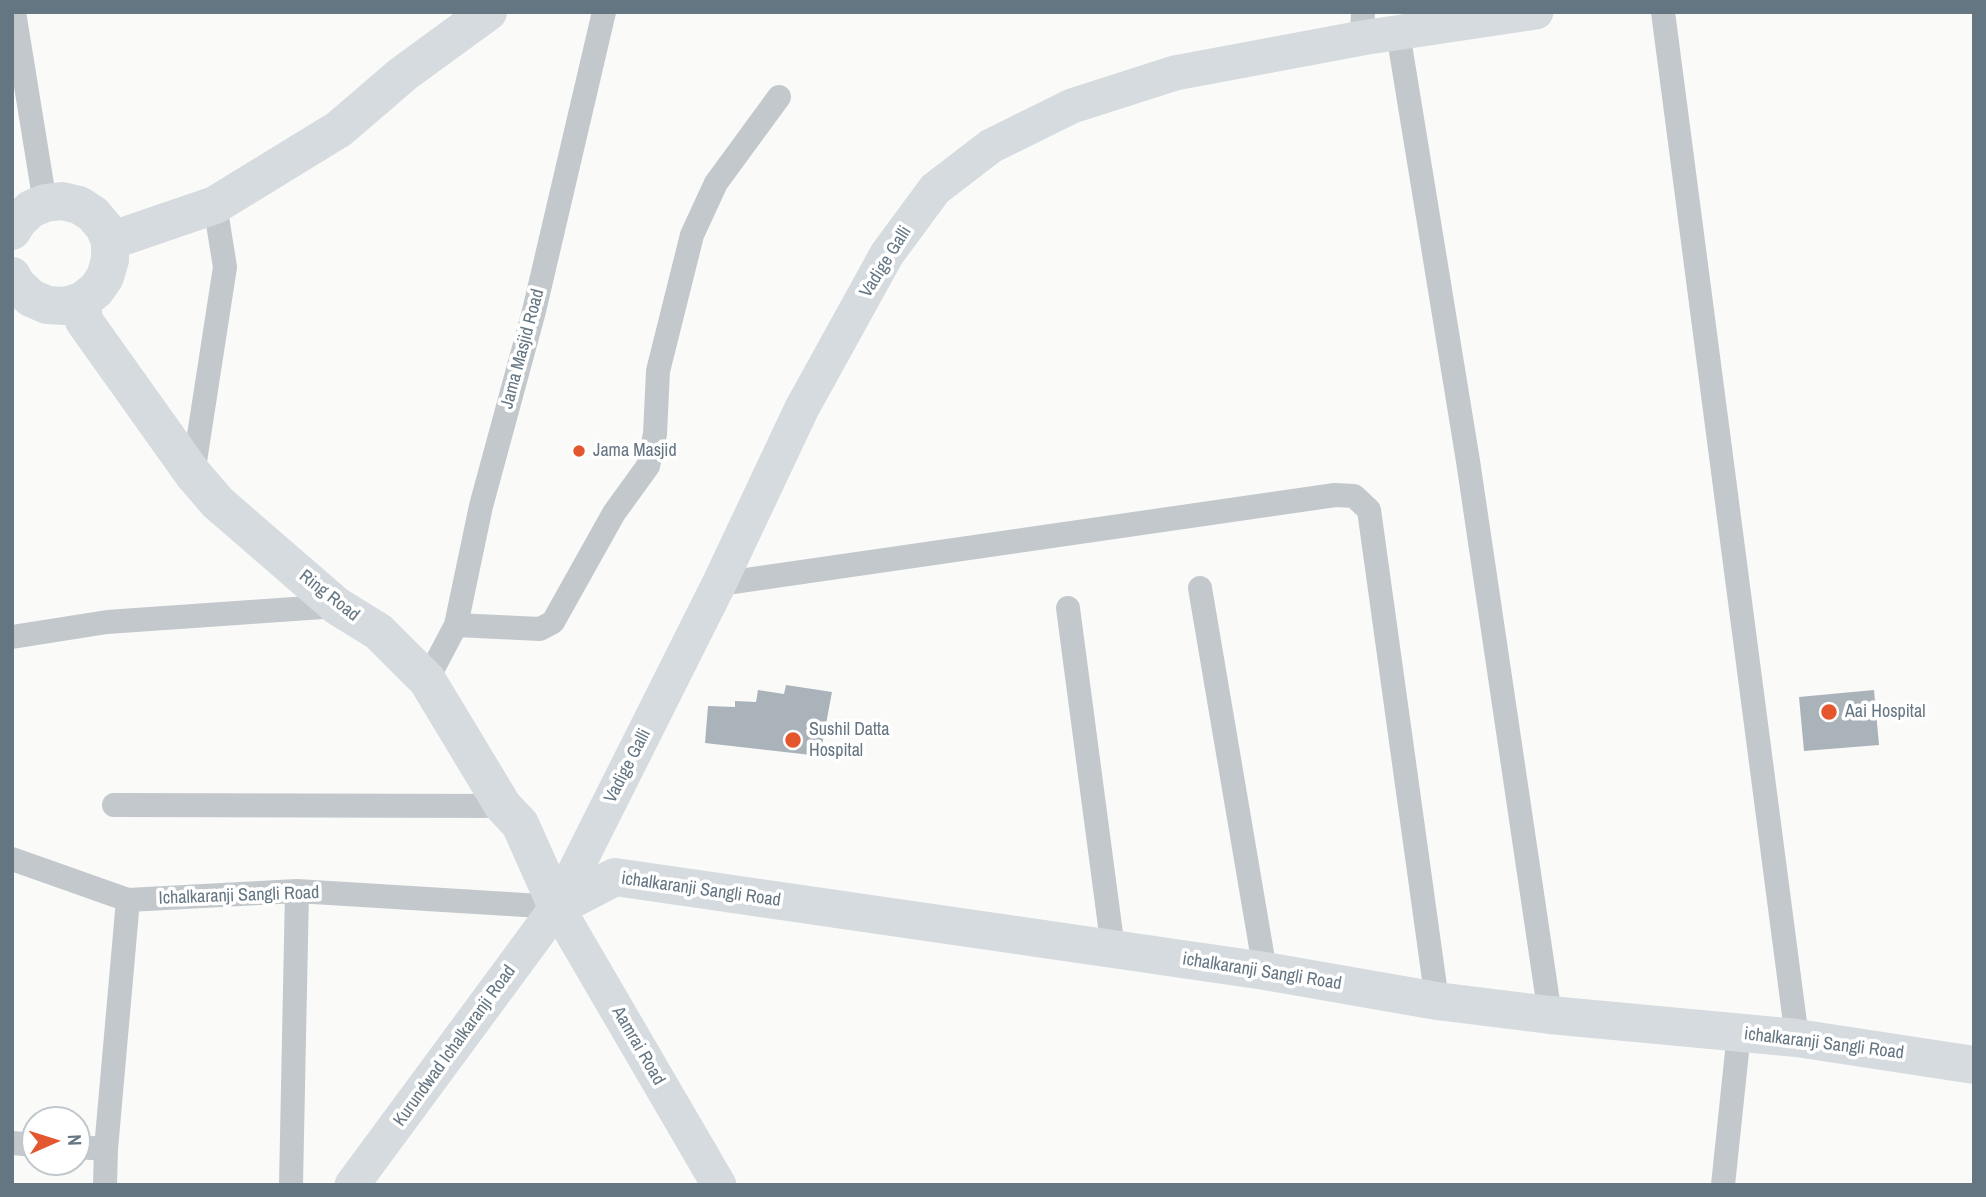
<!DOCTYPE html>
<style>
body{margin:0}
#map{position:relative;width:1986px;height:1197px;overflow:hidden;background:#fafaf8;font-family:"Archivo Narrow",sans-serif}
canvas{display:block}
.frame{position:absolute;inset:0;border:14px solid #657683;pointer-events:none}
.north{position:absolute;left:21px;top:1106px;width:70px;height:70px;box-sizing:border-box;background:#fff;border:2px solid #c1c8cd;border-radius:50%;rotate:87deg;font-size:19px;font-weight:700;line-height:28px;text-align:center;color:#657683}
.north::after{content:'';display:block;margin:auto;width:24px;height:32px;background:#e4572e;clip-path:polygon(50% 0,100% 100%,50% 72%,0 100%)}
</style>
<div id="map">
<canvas width="1986" height="1197"></canvas>
<div class="frame"></div>
<div class="north">N</div>
</div>
<script>
const ctx = document.querySelector('canvas').getContext('2d');
ctx.lineJoin = 'round';
function fillPath(path, color) { ctx.fillStyle = color; ctx.fill(path, 'evenodd'); }
const shape = rows => new Path2D(rows.map(r => 'M' + r).join(''));
function trace(path, color, width, dash) { ctx.strokeStyle = color; ctx.lineWidth = width; ctx.lineCap = dash ? 'butt' : 'round'; ctx.setLineDash(dash || []); ctx.stroke(path); }
function drawText(font, color, halo, rows, align = 'center') {
  ctx.font = font + ' "Archivo Narrow",sans-serif'; ctx.lineWidth = 7; ctx.setLineDash([]); ctx.textBaseline = 'middle'; ctx.strokeStyle = halo; ctx.fillStyle = color; for (const [text, x, y, turn = 0] of rows) {
    ctx.save(); ctx.translate(x, y); ctx.rotate((+turn || 0) * Math.PI / 180); ctx.textAlign = isNaN(turn) ? turn : align; if (halo) ctx.strokeText(text, 0, 0); ctx.fillText(text, 0, 0); ctx.restore();
  }
}
const building = shape([
 [786,685,832,692,820,756,705,743,708,706,735,707,735,701,756,702,758,690,784,694],
 [1874,690,1879,745,1804,751,1799,697]
]);
const minor = shape([
 [14,12,45,203],
 [1663,12,1797,1038],
 [1398,33,1468,461,1550,1015],
 [1362,38,1363,12],
 [193,474,225,267,215,205],
 [719,584,1335,495,1354,496,1369,510,1437,1001],
 [1200,588,1265,971],
 [1068,608,1113,949],
 [456,625,540,629,553,622,614,513,648,466,655,434,658,371,692,235,716,183,779,97],
 [12,637,107,622,337,606],
 [427,680,456,625,481,506,534,311,604,12],
 [114,805,503,806],
 [12,859,128,900,297,891,557,907],
 [12,1143,35,1145],
 [77,1147,106,1149],
 [105,1185,106,1149,128,900],
 [291,1185,297,891],
 [1723,1185,1739,1033]
]);
const secondary = shape([
 [557,907,719,1185],
 [352,1185,557,907,719,584,802,408,887,254,935,189,991,146,1072,106,1175,73,1362,38,1536,12]
]);
const primary = shape([
 [12,231,19,220,31,209,45,203,62,201,79,205,93,214,104,227,110,241,110,260,105,277,96,290,82,301,65,306,47,305,31,298,17,285,12,276],
 [110,241,215,205,339,129,403,74,488,12],
 [82,301,84,321,193,474,218,503,337,606,379,632,427,680,503,806,520,824,557,907,615,877,1265,971,1437,1001,1550,1015,1797,1038,1974,1065]
]);
const markers = [
 [579,451,7,"#e4572e"],
 [1829,712,9,"#e4572e"],
 [793,740,9,"#e4572e"]
];
const streetNames = [
 ["Vadige Galli",886,262,-58],
 ["Jama Masjid Road",523,349,-75],
 ["Ring Road",329,596,38],
 ["Vadige Galli",628,766,-63],
 ["ichalkaranji Sangli Road",701,890,8],
 ["Ichalkaranji Sangli Road",239,896,-2],
 ["ichalkaranji Sangli Road",1262,972,9],
 ["ichalkaranji Sangli Road",1824,1044,7],
 ["Kurundwad Ichalkaranji Road",455,1046,-54],
 ["Aamrai Road",638,1046,60]
];
const poiNames = [
 ["Jama Masjid",593,451],
 ["Aai Hospital",1845,712],
 ["Sushil Datta",809,730],
 ["Hospital",809,751]
];
fillPath(building, '#aab3b9');
trace(minor, '#c3c8cc', 24);
trace(secondary, '#d6dbdf', 35);
trace(primary, '#d6dbdf', 38);
for (const [x, y, r, color] of markers) { const dot = new Path2D(); dot.arc(x, y, r, 0, 2 * Math.PI); ctx.fillStyle = color; ctx.fill(dot); trace(dot, '#fff', 2.5); }
drawText('18px', '#657683', '#fff', streetNames);
drawText('18px', '#657683', '#fff', poiNames, 'left');
</script>
